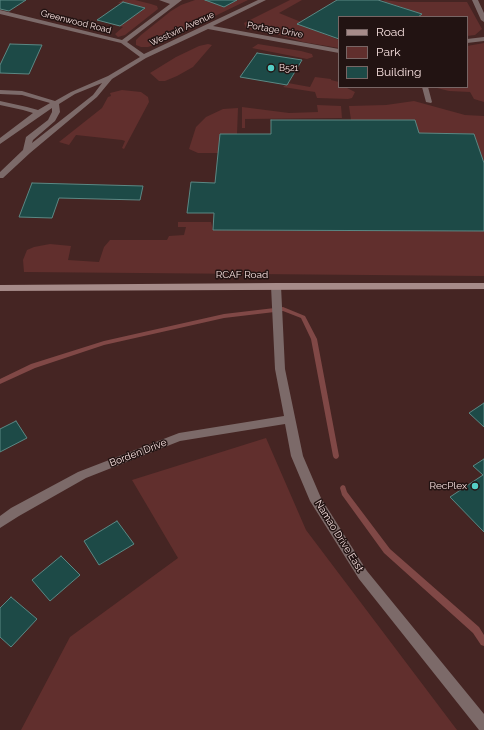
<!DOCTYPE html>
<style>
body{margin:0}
#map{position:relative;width:484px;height:730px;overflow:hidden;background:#452523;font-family:Raleway,sans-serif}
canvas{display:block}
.legend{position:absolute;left:338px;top:16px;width:130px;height:72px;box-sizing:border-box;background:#221312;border:1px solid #786665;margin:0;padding:5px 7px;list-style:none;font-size:12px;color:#fae3e2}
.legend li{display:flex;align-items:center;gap:8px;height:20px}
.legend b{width:20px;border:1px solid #786665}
</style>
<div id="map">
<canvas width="484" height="730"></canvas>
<ul class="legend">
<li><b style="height:5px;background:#a68b89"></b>Road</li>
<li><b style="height:11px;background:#612f2d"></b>Park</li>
<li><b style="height:11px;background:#1d4a47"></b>Building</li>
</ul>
</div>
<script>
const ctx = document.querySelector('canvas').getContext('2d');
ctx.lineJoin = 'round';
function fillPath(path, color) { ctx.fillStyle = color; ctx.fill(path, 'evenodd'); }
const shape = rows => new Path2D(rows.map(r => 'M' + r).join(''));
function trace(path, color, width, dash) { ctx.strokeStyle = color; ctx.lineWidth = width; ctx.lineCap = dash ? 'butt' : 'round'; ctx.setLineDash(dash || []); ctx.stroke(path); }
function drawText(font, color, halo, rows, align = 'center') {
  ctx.font = font + ' Raleway,sans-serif'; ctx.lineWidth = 3; ctx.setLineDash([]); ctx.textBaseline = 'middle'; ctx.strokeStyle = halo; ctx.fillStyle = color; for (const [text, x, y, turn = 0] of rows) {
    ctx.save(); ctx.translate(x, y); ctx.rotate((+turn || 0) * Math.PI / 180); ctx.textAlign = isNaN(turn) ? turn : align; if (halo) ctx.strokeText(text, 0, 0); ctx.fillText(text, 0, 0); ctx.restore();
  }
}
const green = shape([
 [123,0,135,0,151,4,157,6,158,9,125,35,118,37,115,34,123,27,120,26,145,8,118,3],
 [195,0,248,0,157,44,148,47,141,47,136,45,136,40,141,35,171,11,181,5],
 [290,0,302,0,279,13,301,22,298,24,339,40,339,48,303,42,262,30,255,31,246,28,244,23],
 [385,0,399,2,467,2,482,29,475,35,467,36,467,17,418,17,422,14,383,1],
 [484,43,484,102,474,99,470,92,449,91,433,87,467,87,467,46],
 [208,44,212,45,193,67,177,76,165,81,159,81,150,73,176,57,199,46],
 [258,44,301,51,312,54,313,57,307,59,252,48],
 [315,77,331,79,331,80,339,82,339,87,345,87,355,92,352,98,348,99,317,98,315,92,283,87,288,83,310,87],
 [122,90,141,92,148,97,149,102,124,149,122,148,125,141,122,140,76,135,69,145,59,142,102,108,108,97,111,96,110,93],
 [414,101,465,115,484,116,484,163,473,134,419,133,351,120,349,106,386,105],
 [317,105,341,106,342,118,245,119,245,128,242,128,242,107,289,113,318,112],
 [238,108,237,134,220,134,218,153,198,153,189,149,196,127,206,117,223,109],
 [178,222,211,222,213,230,484,231,484,276,24,272,23,260,27,250,34,247,50,244,71,246,68,260,99,262,104,247,110,240,167,240,169,236,184,235,186,227,178,227],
 [266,438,306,530,457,730,21,730,70,637,178,558,132,480]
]);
const stream = shape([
 [283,307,305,316,317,339,339,456,338,458,336,459,334,458,333,456,311,339,301,318,283,311,224,318,104,345,35,368,0,384,0,379,31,364,104,341,224,314,283,307],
 [343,485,345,486,347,492,390,549,479,627,484,635,484,646,481,645,473,633,384,553,342,495,340,488,341,486,343,485]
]);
const building = shape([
 [0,0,26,0,9,11,0,9,0,0],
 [205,0,237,0,224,7,205,0],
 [337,0,378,0,422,14,418,17,339,17,339,39,297,24,337,0],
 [123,2,145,8,120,26,97,20,123,2],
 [10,44,42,45,29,74,0,73,0,65,10,44],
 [257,53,302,60,287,85,240,77,257,53],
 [271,120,415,120,419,133,474,134,484,163,484,231,213,230,214,213,187,213,191,182,215,183,220,134,271,134,271,120],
 [32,183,143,186,140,200,59,198,52,218,19,217,32,183],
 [484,403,484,427,469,413,484,403],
 [16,421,27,438,0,452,0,429,16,421],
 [484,459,484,532,450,497,483,475,473,466,484,459],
 [117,521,134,544,99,565,84,541,117,521],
 [61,556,80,575,50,601,32,580,61,556],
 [11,597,37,619,11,647,0,637,0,608,11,597]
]);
const service = shape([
 [472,0,478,0,484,13,484,22,481,20,472,0],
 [422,87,428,87,432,102,431,103,426,102,422,87]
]);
const minor = shape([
 [159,0,182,0,127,42,144,54,258,0,266,0,213,26,339,49,339,53,208,29,146,58,112,79,97,97,30,153,3,178,0,178,0,172,23,150,26,137,48,120,52,112,52,108,0,144,0,138,33,113,23,110,0,105,0,101,27,107,38,110,50,103,22,95,0,94,0,90,22,91,55,101,71,92,108,76,140,57,121,43,0,14,0,10,122,40,170,4,159,0],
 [102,83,93,95,32,143,33,140,55,121,60,112,59,104,75,94,102,83],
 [484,37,484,41,467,43,467,39,484,37],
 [276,283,281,286,285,369,303,456,321,498,367,571,484,714,484,730,479,730,359,579,310,501,291,456,285,424,180,441,86,478,19,516,0,528,0,516,11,508,78,472,179,433,284,416,275,369,271,286,276,283]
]);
const secondary = shape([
 [276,283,484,283,484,289,0,291,0,285,276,283]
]);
const markers = [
 [271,68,4,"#55cec5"],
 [475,486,4,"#55cec5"]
];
const farStreetnames = [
 ["Greenwood Road",76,22,14],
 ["Westwin Avenue",182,29,-25],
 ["Portage Drive",275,30,10]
];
const farPoinames = [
 ["B521",279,68]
];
const streetNames = [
 ["RCAF Road",242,275],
 ["Borden Drive",138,453,-21],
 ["Namao Drive East",339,536,58]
];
const poiNames = [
 ["RecPlex",467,486]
];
fillPath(green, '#612f2d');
fillPath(stream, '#804846');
fillPath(building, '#1d4a47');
trace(building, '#5b8884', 1);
fillPath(service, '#7c6a69');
fillPath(minor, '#7c6a69');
fillPath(secondary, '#a68b89');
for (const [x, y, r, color] of markers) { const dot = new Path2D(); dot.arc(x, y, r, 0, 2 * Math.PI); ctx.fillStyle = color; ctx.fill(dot); trace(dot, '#221312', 1.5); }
drawText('9px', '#fae3e2', '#221312', farStreetnames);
drawText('9px', '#fae3e2', '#221312', farPoinames, 'left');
drawText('10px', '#fae3e2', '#221312', streetNames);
drawText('10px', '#fae3e2', '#221312', poiNames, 'right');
</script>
